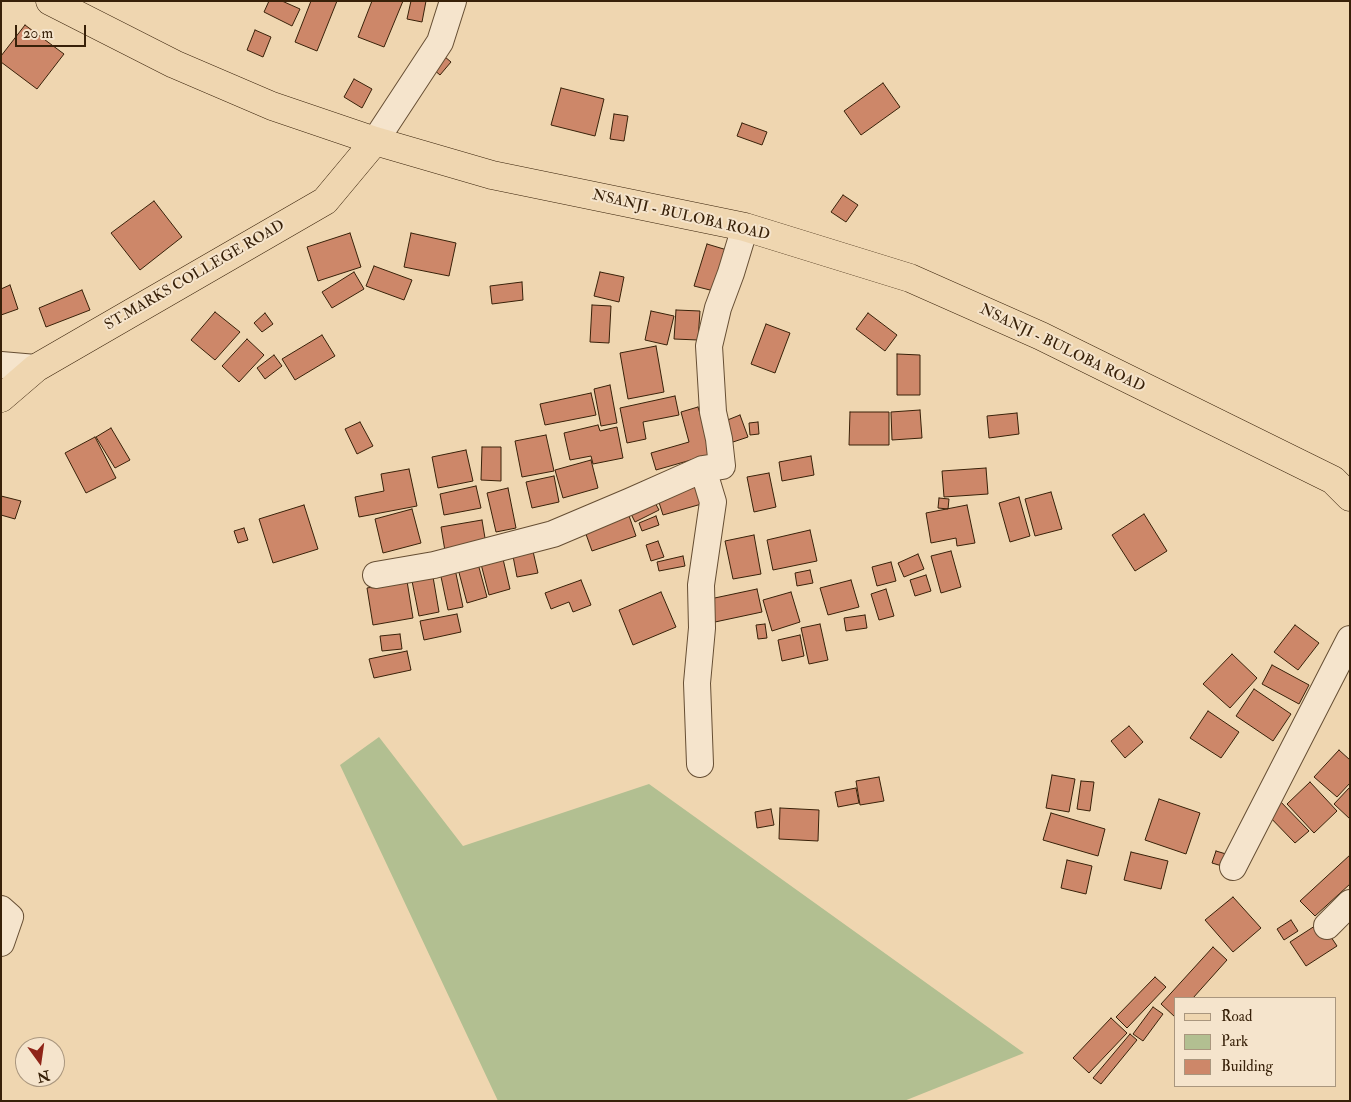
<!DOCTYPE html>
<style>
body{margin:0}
#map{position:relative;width:1351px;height:1102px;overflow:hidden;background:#efd6b0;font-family:"IM FELL Double Pica",serif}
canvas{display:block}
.frame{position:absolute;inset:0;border:2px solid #382109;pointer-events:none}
.legend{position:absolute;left:1174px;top:997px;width:162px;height:90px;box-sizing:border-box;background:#f5e4cc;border:1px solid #a9967e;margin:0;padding:6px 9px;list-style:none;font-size:15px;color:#382109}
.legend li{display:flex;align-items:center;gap:10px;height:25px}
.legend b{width:25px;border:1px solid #a9967e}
.north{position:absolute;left:15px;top:1037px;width:50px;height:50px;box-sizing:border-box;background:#f5e4cc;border:1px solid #a9967e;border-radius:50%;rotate:166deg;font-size:14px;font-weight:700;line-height:20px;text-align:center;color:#382109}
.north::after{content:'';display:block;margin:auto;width:18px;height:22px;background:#8f2418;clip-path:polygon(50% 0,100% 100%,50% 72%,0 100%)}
.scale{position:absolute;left:15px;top:25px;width:71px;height:22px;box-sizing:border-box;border:2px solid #382109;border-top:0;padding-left:6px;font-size:15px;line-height:18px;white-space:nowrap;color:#382109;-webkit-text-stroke:4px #f5e4cc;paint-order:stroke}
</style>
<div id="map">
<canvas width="1351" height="1102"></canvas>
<div class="frame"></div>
<ul class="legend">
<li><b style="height:6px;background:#efd6b0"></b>Road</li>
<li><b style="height:14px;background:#b2bf91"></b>Park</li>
<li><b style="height:14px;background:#cd8769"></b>Building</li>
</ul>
<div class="north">N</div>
<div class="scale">20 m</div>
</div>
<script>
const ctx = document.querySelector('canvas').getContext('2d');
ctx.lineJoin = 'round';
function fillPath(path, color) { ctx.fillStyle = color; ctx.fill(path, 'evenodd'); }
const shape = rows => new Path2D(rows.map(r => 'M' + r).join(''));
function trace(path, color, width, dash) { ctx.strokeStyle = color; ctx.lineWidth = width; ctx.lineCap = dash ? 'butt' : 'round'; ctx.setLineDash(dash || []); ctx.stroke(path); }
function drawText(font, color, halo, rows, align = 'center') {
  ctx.font = font + ' "IM FELL Double Pica",serif'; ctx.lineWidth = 4; ctx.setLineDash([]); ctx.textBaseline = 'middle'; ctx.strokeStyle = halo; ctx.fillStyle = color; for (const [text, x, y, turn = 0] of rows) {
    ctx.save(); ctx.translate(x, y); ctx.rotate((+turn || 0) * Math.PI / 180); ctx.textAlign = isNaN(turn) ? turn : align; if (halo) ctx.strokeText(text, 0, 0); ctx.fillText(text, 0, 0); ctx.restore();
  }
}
const green = shape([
 [379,737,463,846,649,784,1024,1053,904,1101,498,1101,340,765]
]);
const building = shape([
 [269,1,282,1,300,9,292,26,264,12,269,1],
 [311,1,337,1,317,51,295,42,311,1],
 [372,1,403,1,384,47,358,37,372,1],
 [411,1,426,1,422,22,407,19,411,1],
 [25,25,64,54,37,89,1,62,1,56,25,25],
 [255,30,271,37,263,57,247,50,255,30],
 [438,51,451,62,440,75,427,64,438,51],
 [354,79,372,89,362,108,344,97,354,79],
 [883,83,900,107,861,135,844,111,883,83],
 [561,88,604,99,595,136,551,125,561,88],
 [614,114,628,116,624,141,610,139,614,114],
 [742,123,767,132,762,145,737,136,742,123],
 [843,195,858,205,846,222,831,212,843,195],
 [154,201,182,237,140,270,111,233,154,201],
 [350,233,361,267,318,281,307,247,350,233],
 [411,233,456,243,449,276,404,267,411,233],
 [707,244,727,250,714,291,694,286,707,244],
 [374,266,412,280,404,300,366,286,374,266],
 [354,272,364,289,332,308,322,292,354,272],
 [600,272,624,277,619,302,594,296,600,272],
 [522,282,523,300,492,304,490,286,522,282],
 [10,285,18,309,1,315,1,289,10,285],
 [82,290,90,310,46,327,39,308,82,290],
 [592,305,611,306,609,343,590,342,592,305],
 [676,310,700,311,698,340,674,339,676,310],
 [651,311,674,316,667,345,645,340,651,311],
 [215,312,240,332,215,360,191,340,215,312],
 [265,313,273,324,262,332,254,323,265,313],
 [868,313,897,335,885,351,856,329,868,313],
 [766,324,790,333,775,373,751,364,766,324],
 [322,335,335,356,295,380,282,359,322,335],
 [247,339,264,355,239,382,222,366,247,339],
 [656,346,664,392,628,399,620,353,656,346],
 [897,354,920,355,920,395,897,395,897,354],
 [274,355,282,366,265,379,257,368,274,355],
 [610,385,617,423,601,426,594,389,610,385],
 [591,393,596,415,545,425,540,404,591,393],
 [675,396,679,415,643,422,646,439,627,443,620,408,675,396],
 [698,407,712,454,656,470,651,453,689,442,681,412,698,407],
 [920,410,922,438,892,440,891,412,920,410],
 [850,412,889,412,889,445,849,445,850,412],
 [1017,413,1019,434,989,438,987,416,1017,413],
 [740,415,748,437,733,442,725,421,740,415],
 [360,422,373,446,357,454,345,429,360,422],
 [758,422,759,434,750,435,749,423,758,422],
 [598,425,600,431,617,427,623,458,593,464,591,456,570,460,564,433,598,425],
 [111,428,130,460,115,468,96,437,111,428],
 [546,435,554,471,522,477,515,441,546,435],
 [95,437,116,478,86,493,65,453,95,437],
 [482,447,501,447,501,481,481,480,482,447],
 [466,450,473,481,438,488,432,457,466,450],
 [811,456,814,475,782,481,779,462,811,456],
 [591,460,598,488,563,498,555,470,591,460],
 [986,468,988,494,944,497,942,471,986,468],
 [409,469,417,506,359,517,355,497,384,491,381,474,409,469],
 [769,473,776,507,754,512,747,477,769,473],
 [554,476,559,502,532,508,526,482,554,476],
 [699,480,705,503,663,515,656,493,699,480],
 [476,486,481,508,444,515,440,494,476,486],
 [508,488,516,528,496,532,487,493,508,488],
 [1051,492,1062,529,1035,536,1025,499,1051,492],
 [1,496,21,501,15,519,1,515,1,496],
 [652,497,659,510,635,522,629,510,652,497],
 [1019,497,1030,536,1010,542,999,503,1019,497],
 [939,498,949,499,948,509,938,508,939,498],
 [304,505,318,549,273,563,259,519,304,505],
 [967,505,975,543,957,546,956,538,931,543,926,513,967,505],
 [626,507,636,536,592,551,582,523,626,507],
 [412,509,421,543,383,553,375,519,412,509],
 [1144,514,1167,551,1135,571,1112,535,1144,514],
 [656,516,659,525,642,531,639,523,656,516],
 [482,520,486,544,445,551,441,527,482,520],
 [244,528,248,540,238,543,234,531,244,528],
 [810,530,817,561,773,570,767,540,810,530],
 [754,535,761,574,733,579,725,541,754,535],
 [658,541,664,557,651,561,646,545,658,541],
 [532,547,538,573,517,577,512,551,532,547],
 [951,551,961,587,941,593,931,556,951,551],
 [918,554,924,569,904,577,898,563,918,554],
 [683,556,685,566,659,571,657,562,683,556],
 [503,559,510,589,489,595,481,564,503,559],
 [477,560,487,597,467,603,457,565,477,560],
 [891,562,896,581,877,586,872,567,891,562],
 [455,569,463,607,448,610,440,572,455,569],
 [810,570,813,583,797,586,795,573,810,570],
 [432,571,439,612,419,616,411,576,432,571],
 [926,575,931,591,915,596,910,580,926,575],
 [581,580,591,605,573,612,569,602,551,609,545,593,581,580],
 [851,580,859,607,828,615,820,588,851,580],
 [407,581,413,618,373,625,367,588,407,581],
 [757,589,762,612,715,622,710,599,757,589],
 [886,589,894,616,879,620,871,594,886,589],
 [661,592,676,627,633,645,619,610,661,592],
 [791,592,800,622,772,631,763,600,791,592],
 [457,614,461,632,424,640,420,621,457,614],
 [865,615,867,628,846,631,844,618,865,615],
 [765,624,767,638,758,639,756,625,765,624],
 [820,624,828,660,809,664,801,628,820,624],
 [1295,625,1319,643,1298,670,1274,652,1295,625],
 [400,634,402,649,382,651,380,636,400,634],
 [800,635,804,656,782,661,778,640,800,635],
 [407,651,411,670,374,678,369,659,407,651],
 [1232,654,1257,678,1230,708,1203,684,1232,654],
 [1272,665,1309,685,1299,704,1262,684,1272,665],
 [1254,689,1291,714,1273,741,1236,716,1254,689],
 [1208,711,1239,732,1221,758,1190,738,1208,711],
 [1129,726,1143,742,1125,758,1111,741,1129,726],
 [1339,750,1350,760,1350,783,1337,797,1314,777,1339,750],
 [1052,775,1075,779,1069,812,1046,808,1052,775],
 [879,777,884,801,860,805,856,781,879,777],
 [1081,781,1094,782,1090,811,1077,809,1081,781],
 [1310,782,1337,811,1314,833,1287,804,1310,782],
 [1350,787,1350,819,1334,804,1350,787],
 [856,788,859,803,838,807,835,792,856,788],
 [1277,798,1309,831,1295,843,1264,811,1277,798],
 [1159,799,1200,813,1186,854,1145,840,1159,799],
 [780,808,819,810,818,841,779,839,780,808],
 [771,809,774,825,757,828,755,812,771,809],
 [1051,813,1105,829,1098,856,1043,840,1051,813],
 [1216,851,1226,854,1222,866,1212,863,1216,851],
 [1131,852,1168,861,1161,889,1124,880,1131,852],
 [1350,855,1350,884,1315,916,1300,901,1350,855],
 [1067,860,1092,866,1086,894,1061,888,1067,860],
 [1233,897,1261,928,1233,952,1205,920,1233,897],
 [1291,920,1298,931,1284,940,1277,929,1291,920],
 [1321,922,1337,946,1306,966,1290,942,1321,922],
 [1213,947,1227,960,1193,998,1175,998,1175,1017,1161,1004,1213,947],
 [1155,977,1166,987,1127,1028,1116,1017,1155,977],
 [1153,1007,1163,1014,1143,1041,1133,1034,1153,1007],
 [1111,1018,1127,1033,1089,1073,1073,1058,1111,1018],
 [1130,1034,1137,1040,1101,1084,1093,1078,1130,1034]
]);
const minor = shape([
 [375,141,440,42,453,1],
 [1,365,36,368],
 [376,575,434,565,553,534,631,501,703,469],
 [700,764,697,683,702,628,701,585,713,502,703,469,722,466,719,439,713,412,709,346,718,308,731,273,745,227],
 [1233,867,1350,639],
 [1,909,10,917,1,943],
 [1327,926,1350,903]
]);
const major = shape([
 [50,1,174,64,272,106,375,141,492,175,745,227,910,278,1041,336,1333,480,1350,497],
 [1,398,36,368,325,201,375,141]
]);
const streetNames = [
 ["NSANJI - BULOBA ROAD",681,216,13],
 ["ST.MARKS COLLEGE ROAD",195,276,-30],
 ["NSANJI - BULOBA ROAD",1062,349,26]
];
fillPath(green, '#b2bf91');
fillPath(building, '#cd8769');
trace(building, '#382109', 1);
trace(minor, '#664e33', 28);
trace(major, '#382109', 29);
trace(minor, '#f5e4cc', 26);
trace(major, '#efd6b0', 28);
drawText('15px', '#382109', '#f5e4cc', streetNames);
</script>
